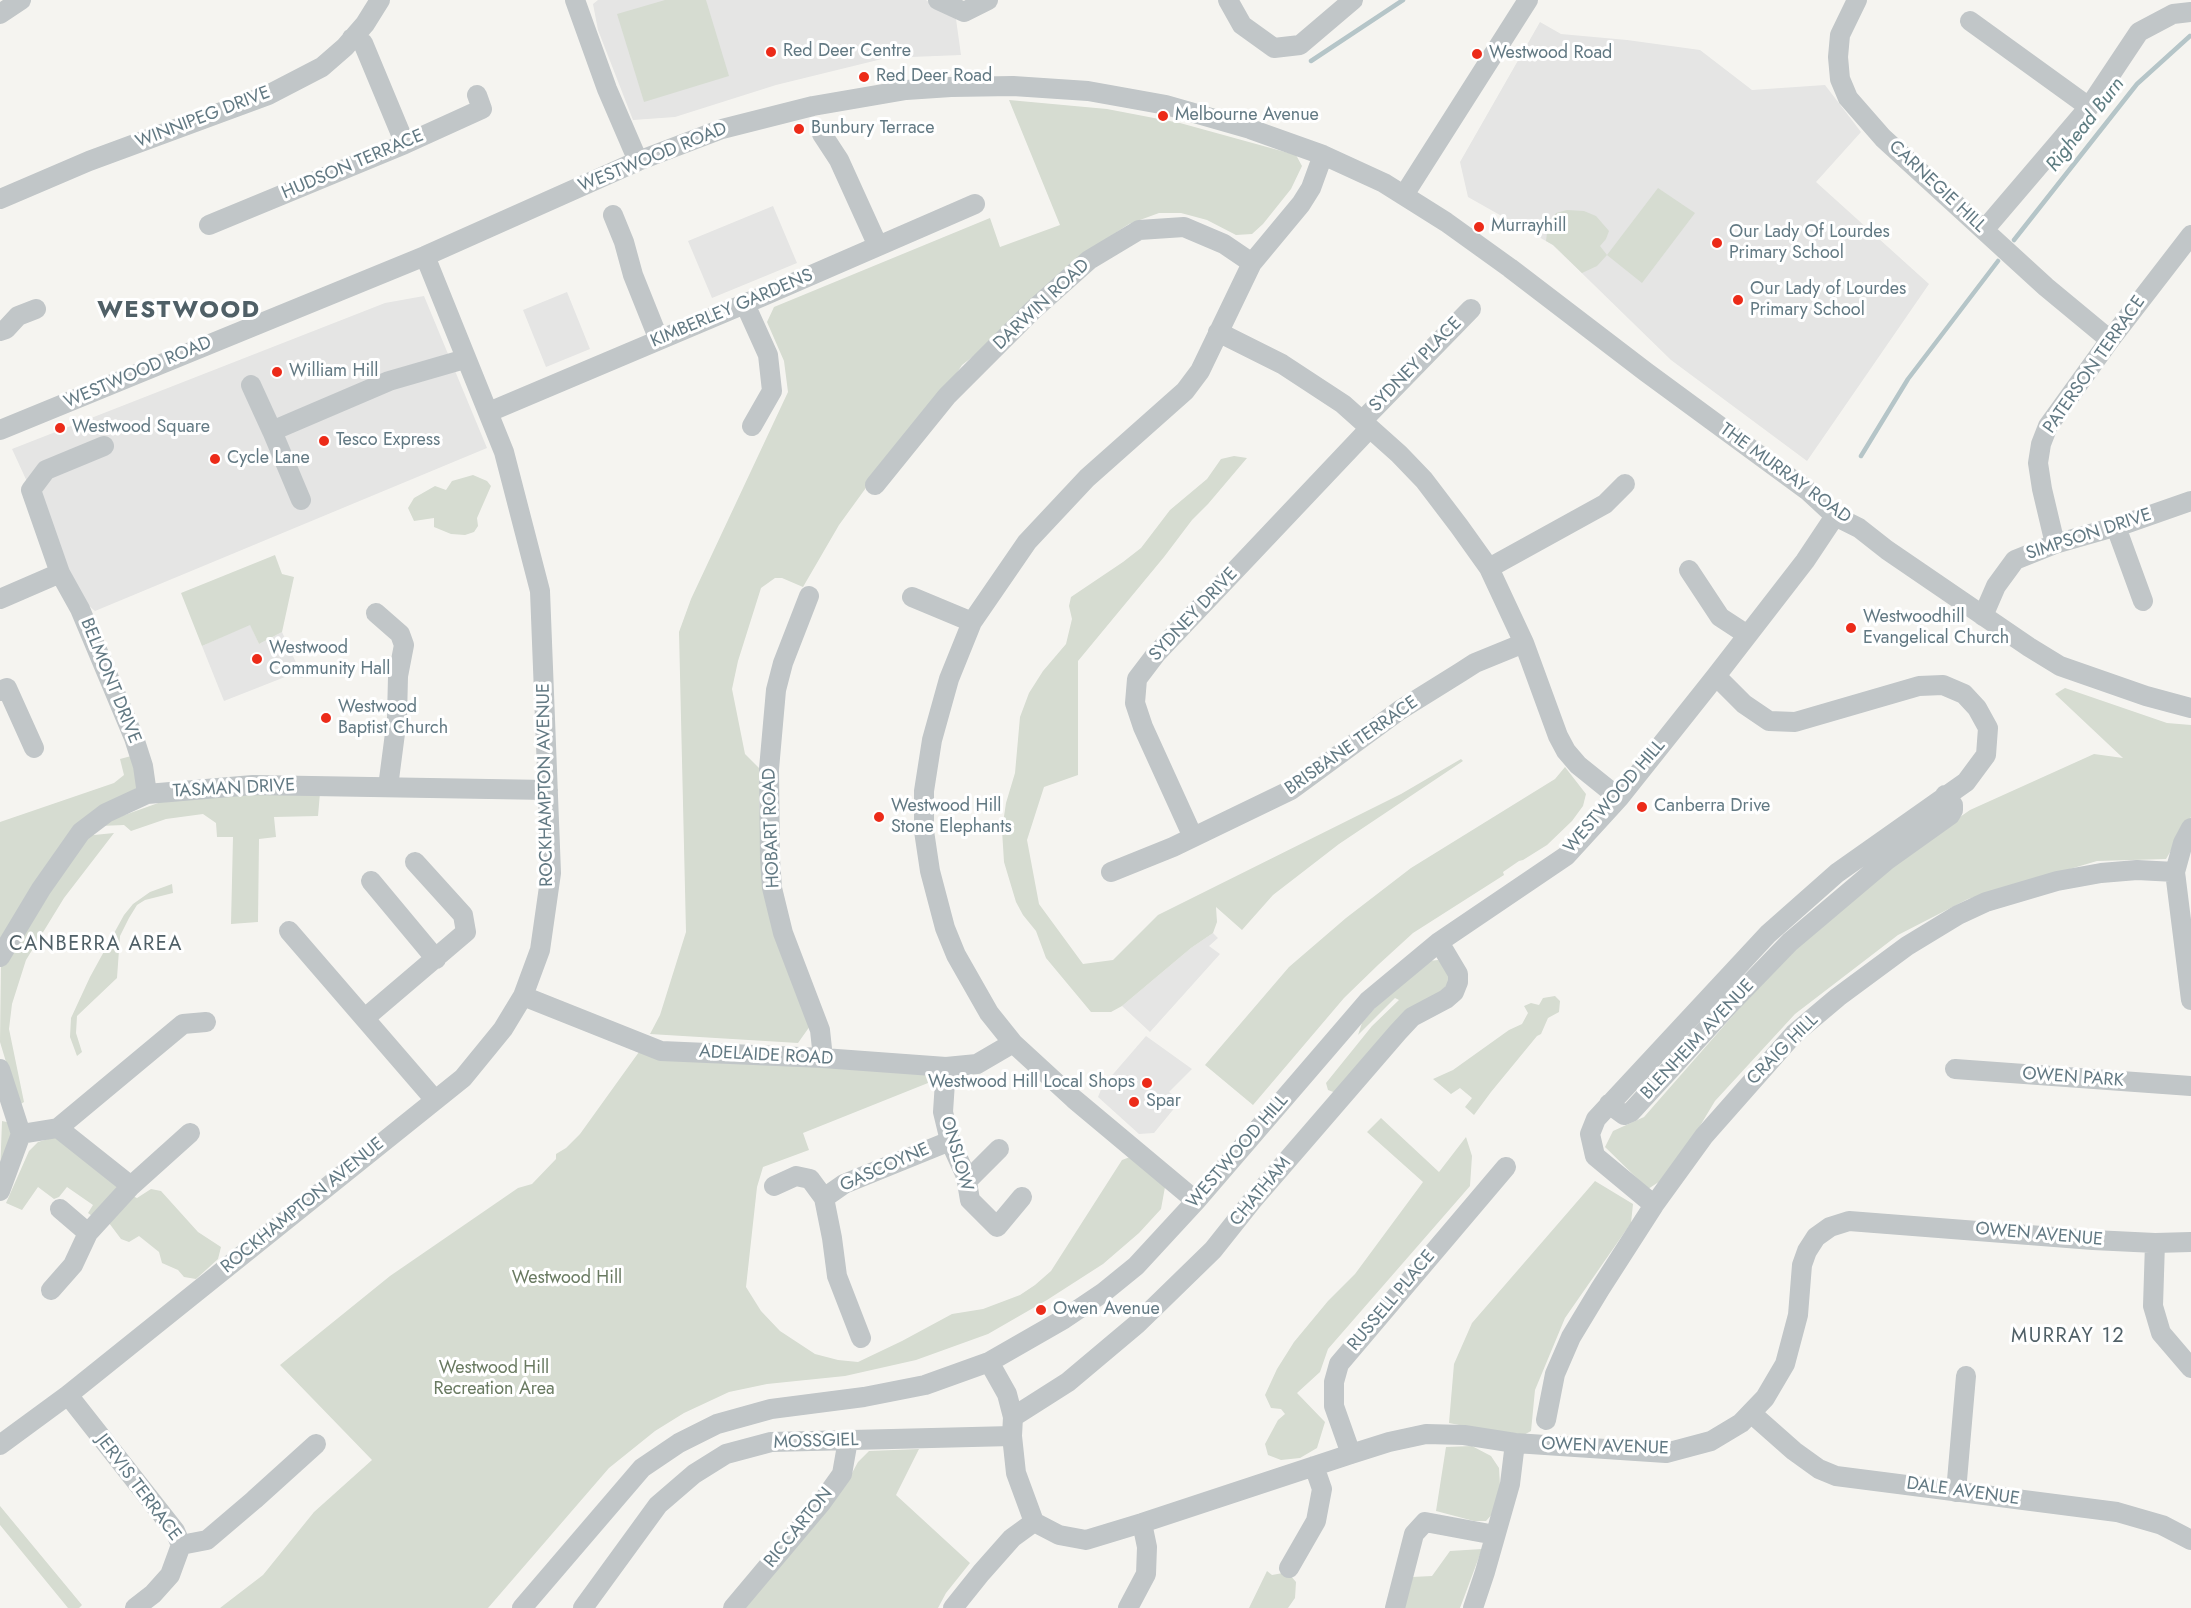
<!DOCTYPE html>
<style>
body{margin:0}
canvas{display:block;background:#f5f4f0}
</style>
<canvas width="2191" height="1608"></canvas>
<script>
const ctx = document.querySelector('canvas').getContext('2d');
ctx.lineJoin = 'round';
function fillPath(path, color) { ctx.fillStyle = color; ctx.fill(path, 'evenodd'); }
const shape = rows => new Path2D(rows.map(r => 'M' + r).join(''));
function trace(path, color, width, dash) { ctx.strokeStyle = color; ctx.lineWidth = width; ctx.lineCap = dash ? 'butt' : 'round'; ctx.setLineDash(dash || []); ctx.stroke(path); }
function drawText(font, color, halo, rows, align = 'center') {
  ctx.font = font + ' Jost,sans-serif'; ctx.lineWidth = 6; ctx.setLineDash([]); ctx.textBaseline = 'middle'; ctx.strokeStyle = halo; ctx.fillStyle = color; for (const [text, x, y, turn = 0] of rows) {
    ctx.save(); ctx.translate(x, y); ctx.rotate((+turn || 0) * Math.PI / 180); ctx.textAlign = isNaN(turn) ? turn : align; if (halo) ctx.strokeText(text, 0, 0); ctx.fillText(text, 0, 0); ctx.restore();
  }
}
const built = shape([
 [598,0,926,0,939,10,956,19,961,55,886,58,776,85,675,117,633,120,598,30,593,4],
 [1540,22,1561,34,1627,40,1700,50,1752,90,1825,85,1861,132,1816,182,1929,284,1807,461,1671,360,1553,245,1468,197,1460,162],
 [773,206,797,263,712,298,688,241],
 [567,292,590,349,546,367,523,310],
 [424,296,487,448,95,611,81,599,12,449,385,303],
 [250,624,259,644,282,632,303,678,290,675,224,701,202,646],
 [1213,933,1218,938,1209,946,1220,954,1150,1032,1122,1006,1191,948],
 [1146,1036,1192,1069,1169,1092,1181,1100,1154,1133,1139,1134,1098,1097,1102,1087]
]);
const green = shape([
 [665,0,706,0,729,76,644,102,617,14],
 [1009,100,1107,109,1180,123,1296,155,1302,166,1291,189,1263,224,1252,234,1236,235,1207,220,1181,213,1159,213,1129,224,1100,243,1033,310,962,365,945,391,876,474,839,525,803,587,782,578,775,578,761,588,738,661,732,689,745,754,762,771,759,801,763,860,810,1026,798,1043,650,1034,660,1015,686,932,679,632,691,599,788,392,784,361,767,322,774,307,990,218,1000,247,1060,225],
 [1658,188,1695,213,1642,283,1607,255,1597,266,1582,273,1553,245,1546,241,1548,225,1556,213,1567,210,1584,211,1596,216,1609,231,1606,239,1600,246,1607,255],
 [1234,456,1247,458,1208,504,1192,520,1164,557,1078,661,1078,775,1044,787,1027,840,1039,904,1083,964,1113,960,1158,915,1401,794,1461,759,1463,761,1339,844,1273,895,1242,930,1216,907,1217,922,1213,933,1191,948,1122,1006,1111,1012,1091,1012,1046,958,1036,931,1023,915,1016,902,1004,862,1002,830,1006,803,1015,773,1020,717,1029,693,1043,671,1066,644,1072,619,1069,606,1071,597,1123,562,1141,548,1170,510,1207,479,1221,459],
 [473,475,487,481,491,486,477,518,478,526,474,532,465,535,451,534,434,527,434,518,414,521,408,508,414,498,435,486,446,490,452,481],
 [275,555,282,574,294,577,282,632,259,644,250,625,202,646,181,593],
 [2065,688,2167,723,2191,725,2191,817,2166,859,2097,861,1968,899,1898,935,1795,1014,1715,1101,1671,1174,1648,1189,1605,1147,1613,1131,1644,1117,1744,1003,1805,940,1914,849,1970,810,2094,754,2123,758,2055,694],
 [135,755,141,786,90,813,0,949,0,822,114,783,124,775,120,759],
 [1565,767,1586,794,1583,806,1572,821,1547,845,1523,860,1519,861,1503,872,1504,875,1413,933,1378,965,1344,998,1253,1105,1205,1065,1289,967,1346,918,1411,868,1555,779],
 [320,793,318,816,274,817,276,837,259,839,258,922,231,924,233,837,217,837,216,823,203,814,166,819,131,831,124,825,100,826,119,817,161,802,214,795],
 [114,833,64,898,26,960,12,1004,9,1029,24,1102,19,1105,0,1042,1,963,84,836],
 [172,884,173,893,145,900,137,905,129,918,120,936,117,978,77,1016,76,1033,82,1052,77,1056,70,1037,71,1018,90,977,124,915,133,904,150,892],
 [1438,960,1445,964,1449,979,1447,985,1336,1093,1328,1090,1326,1083,1372,1026,1399,1000,1395,998,1358,1035,1362,1023,1380,1002,1429,961],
 [1555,996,1560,1001,1559,1012,1548,1018,1541,1034,1537,1036,1491,1092,1474,1115,1465,1107,1472,1098,1460,1088,1451,1094,1433,1079,1453,1070,1509,1030,1522,1024,1528,1013,1524,1006,1531,1003,1539,1005,1543,998],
 [644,1045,946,1067,928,1083,803,1133,809,1150,763,1167,757,1187,746,1287,761,1311,780,1331,815,1354,838,1360,858,1362,902,1341,952,1314,983,1309,1020,1295,1035,1285,1051,1271,1122,1160,1130,1157,1165,1187,1161,1209,1139,1233,1103,1264,1047,1300,988,1334,916,1360,845,1376,767,1384,729,1392,684,1413,655,1431,609,1468,488,1608,220,1608,263,1575,314,1512,372,1460,280,1365,390,1276,518,1188,532,1184,556,1159,556,1154,566,1148,580,1134],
 [1381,1118,1439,1172,1466,1137,1472,1156,1470,1186,1328,1349,1320,1372,1297,1393,1325,1422,1317,1448,1300,1458,1281,1460,1268,1455,1265,1444,1278,1420,1285,1414,1281,1409,1271,1408,1265,1395,1277,1369,1294,1342,1328,1301,1355,1274,1423,1182,1367,1132],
 [2,1121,11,1123,12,1144,0,1175],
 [55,1137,120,1181,119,1194,92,1216,88,1213,93,1205,67,1187,59,1197,54,1199,38,1187,22,1210,6,1203,29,1151,38,1142],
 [1595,1181,1633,1204,1631,1223,1565,1318,1535,1390,1531,1431,1520,1437,1449,1423,1454,1364,1472,1323],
 [151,1189,161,1191,198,1232,221,1247,218,1259,196,1279,184,1277,178,1270,162,1263,159,1252,139,1236,129,1242,121,1239,106,1219,130,1195,137,1198],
 [1472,1446,1491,1456,1499,1468,1500,1485,1495,1511,1486,1521,1474,1521,1436,1511,1446,1447],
 [919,1449,896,1495,970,1563,946,1593,938,1608,745,1608,846,1484,858,1462,869,1451],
 [0,1506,82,1605,79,1608,68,1608,0,1525],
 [1482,1549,1460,1608,1404,1608,1412,1577,1432,1576,1450,1551],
 [1267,1571,1272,1575,1283,1573,1290,1575,1296,1582,1295,1598,1288,1608,1249,1608]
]);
const stream = shape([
 [1311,61,1403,0],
 [2014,240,2137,84,2190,36],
 [1861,456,1908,379,1998,261]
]);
const minor = shape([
 [575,0,607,89,638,161],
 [938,0,964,12,988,0],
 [1228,0,1242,25,1274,48,1300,45,1353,0],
 [1857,0,1840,35,1838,57,1840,79,1848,98,1883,138,2046,287,2110,340],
 [0,14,21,0],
 [1970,21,2089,107],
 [352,38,363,43,405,144],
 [822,134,839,160,878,246],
 [1404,195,1528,0],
 [0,199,89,161,268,95,322,67,345,47,365,24,380,0],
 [613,215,624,242,633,275,659,340],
 [209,225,405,144,482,109,477,95],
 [1984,230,2089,107,2139,32,2173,14,2191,12],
 [745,304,768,355,772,391,752,426],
 [0,331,6,329,18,316,36,309],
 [1218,332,1282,364,1343,404,1399,454,1424,480,1459,526,1489,568,1524,643,1558,736,1566,751,1578,765,1619,798],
 [251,385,272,431,301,500],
 [489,412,761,297,975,204],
 [1362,421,1471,309],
 [0,430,425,256,638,161,722,129,813,106,906,90,951,87,1013,86,1088,91,1166,105,1250,129,1323,155,1384,183,1446,222,1510,268,1646,372,1808,491,1835,516,1859,528,1887,550,2029,647,2060,666,2146,696,2191,708],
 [272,431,389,381,465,359],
 [104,446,46,470,31,490,60,573,80,609,134,738,143,766,147,794],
 [875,485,947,396,1033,310,1089,260,1139,230,1184,227,1224,244,1252,263],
 [2116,527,2143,601],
 [2055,544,2042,489,2038,463,2041,444,2048,426,2110,340,2191,235],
 [1489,568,1605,504,1625,484],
 [1689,570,1720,617,1746,634],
 [809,596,783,663,776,690,769,769,770,859,772,888,783,933,820,1030,823,1058],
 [912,597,972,622],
 [0,599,60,573],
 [376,613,400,634,404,645,398,676,397,718,388,787],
 [1983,616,1996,586,2015,560,2055,544,2125,524,2191,501],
 [0,691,7,688,34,748],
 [2191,828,2183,843,2175,872,2191,1000],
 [1193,837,1143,727,1135,703,1137,679,1156,654,1369,429],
 [1111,872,1173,847,1291,790,1400,710,1461,672,1475,663,1524,643],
 [371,881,436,959],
 [289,931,435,1100],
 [0,957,41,889,81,832,106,813,147,794,253,785,548,790],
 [523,996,661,1051,823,1058,946,1067,977,1064,1013,1043],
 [365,1018,466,932,463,915,415,862],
 [946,1067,943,1112,950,1141,966,1176,970,1200,997,1227,1022,1197],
 [0,1069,21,1134,0,1191],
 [1955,1069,2191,1086],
 [1609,1104,1624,1115,1631,1112,1730,1004,1790,942,1887,860,1950,815,1953,810,1953,805,1945,795],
 [58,1128,183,1024,206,1022],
 [21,1134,58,1128,131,1186,88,1233,73,1265,51,1290],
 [967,1181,999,1149],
 [131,1186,190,1133],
 [774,1186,796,1176,810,1179,824,1198],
 [1196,1201,1074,1099,1013,1043,989,1013,956,955,945,928,930,871,924,831,924,791,932,740,949,679,972,622,1027,542,1087,478,1185,391,1200,371,1252,263,1301,204,1311,188,1323,155],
 [1654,1205,1595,1156,1590,1134,1596,1119,1768,934,1837,873,1966,782,1986,755,1988,728,1977,708,1964,694,1943,685,1919,686,1795,722,1769,721,1744,704,1716,676],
 [60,1209,88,1233],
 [2155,1243,2153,1306,2161,1333,2191,1368],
 [861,1338,837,1276,832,1238,824,1198,844,1184,950,1141],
 [989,1362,1007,1394,1013,1417,1012,1436,1016,1473,1034,1522,1059,1535,1086,1540,1142,1523,1351,1454,1389,1442,1426,1434,1464,1435,1515,1443,1666,1453,1711,1441,1741,1423,1765,1398,1785,1364,1798,1315,1802,1265,1807,1251,1816,1237,1830,1227,1849,1221,2093,1240,2155,1243,2191,1242],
 [68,1395,175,1531,181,1545,170,1575,153,1594,135,1608],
 [1751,1413,1794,1451,1819,1469,1836,1476,2117,1512,2162,1525,2191,1540],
 [1013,1417,1068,1382,1137,1324,1213,1250,1252,1201,1398,1032,1412,1017,1446,999,1454,992,1458,982,1458,974,1439,942],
 [1546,1420,1555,1374,1571,1337,1600,1289,1654,1205,1704,1136,1794,1034,1838,997,1907,946,1958,915,1986,902,2057,881,2101,873,2137,870,2175,872],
 [0,1445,68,1395,463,1078,503,1029,523,996,540,950,551,873,540,591,504,452,425,256],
 [1351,1454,1334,1406,1334,1382,1339,1364,1506,1167],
 [1956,1492,1966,1376],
 [181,1545,207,1540,254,1500,316,1444],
 [1289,1568,1316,1521,1322,1489,1314,1466],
 [522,1608,642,1468,679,1443,717,1424,771,1409,864,1397,925,1385,989,1362,1064,1319,1104,1292,1136,1266,1196,1201,1368,1001,1439,942,1566,856,1619,798,1716,676,1805,561,1835,516],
 [583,1608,658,1505,694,1474,726,1454,771,1442,1012,1436],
 [733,1608,822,1502,842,1474,848,1440],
 [953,1608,981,1573,1012,1538,1034,1522],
 [1128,1608,1146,1574,1147,1547,1142,1523],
 [1395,1608,1414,1534,1425,1522,1495,1535],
 [1473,1608,1485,1572,1510,1484,1515,1443]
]);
const markers = [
 [771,52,6,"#ec2b19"],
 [1477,54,6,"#ec2b19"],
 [864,77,6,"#ec2b19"],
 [1163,116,6,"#ec2b19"],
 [799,129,6,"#ec2b19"],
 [1479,227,6,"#ec2b19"],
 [1717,243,6,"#ec2b19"],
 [1738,300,6,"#ec2b19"],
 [277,372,6,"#ec2b19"],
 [60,428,6,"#ec2b19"],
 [324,441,6,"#ec2b19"],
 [215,459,6,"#ec2b19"],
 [1851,628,6,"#ec2b19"],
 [257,659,6,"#ec2b19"],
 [326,718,6,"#ec2b19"],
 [1642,807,6,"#ec2b19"],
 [879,817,6,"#ec2b19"],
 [1147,1083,6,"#ec2b19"],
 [1134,1102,6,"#ec2b19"],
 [1041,1310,6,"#ec2b19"]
];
const poiNames = [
 ["Red Deer Centre",783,52],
 ["Westwood Road",1489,54],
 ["Red Deer Road",876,77],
 ["Melbourne Avenue",1175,116],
 ["Bunbury Terrace",811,129],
 ["Murrayhill",1491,227],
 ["Our Lady Of Lourdes",1729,233],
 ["Primary School",1729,254],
 ["Our Lady of Lourdes",1750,290],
 ["Primary School",1750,311],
 ["William Hill",289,372],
 ["Westwood Square",72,428],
 ["Tesco Express",336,441],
 ["Cycle Lane",227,459],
 ["Westwoodhill",1863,618],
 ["Evangelical Church",1863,639],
 ["Westwood",269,649],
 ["Community Hall",269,670],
 ["Westwood",338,708],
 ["Baptist Church",338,729],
 ["Westwood Hill",891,807],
 ["Stone Elephants",891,828],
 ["Canberra Drive",1654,807],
 ["Westwood Hill Local Shops",1135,1083,"right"],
 ["Spar",1146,1102],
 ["Owen Avenue",1053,1310]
];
const streetNames = [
 ["WINNIPEG DRIVE",203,118,-21],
 ["WESTWOOD ROAD",653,158,-22],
 ["HUDSON TERRACE",353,165,-23],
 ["CARNEGIE HILL",1937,187,43],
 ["DARWIN ROAD",1042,305,-43],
 ["KIMBERLEY GARDENS",732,309,-23],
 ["SYDNEY PLACE",1416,365,-46],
 ["PATERSON TERRACE",2095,365,-55],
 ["WESTWOOD ROAD",138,373,-23],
 ["THE MURRAY ROAD",1785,474,36],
 ["SIMPSON DRIVE",2089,535,-18],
 ["SYDNEY DRIVE",1194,615,-47],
 ["BELMONT DRIVE",110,681,68],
 ["BRISBANE TERRACE",1352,746,-35],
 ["ROCKHAMPTON AVENUE",546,785,-91],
 ["TASMAN DRIVE",234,789,-3],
 ["WESTWOOD HILL",1615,797,-49],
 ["HOBART ROAD",772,828,-92],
 ["BLENHEIM AVENUE",1698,1040,-47],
 ["CRAIG HILL",1783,1050,-45],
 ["ADELAIDE ROAD",766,1056,3],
 ["OWEN PARK",2073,1078,4],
 ["WESTWOOD HILL",1238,1152,-49],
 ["ONSLOW",956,1154,74],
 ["GASCOYNE",885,1168,-24],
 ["CHATHAM",1261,1192,-50],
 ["ROCKHAMPTON AVENUE",303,1206,-39],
 ["OWEN AVENUE",2039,1235,5],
 ["RUSSELL PLACE",1392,1301,-50],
 ["MOSSGIEL",816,1442,-2],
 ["OWEN AVENUE",1605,1447,2],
 ["JERVIS TERRACE",138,1488,53],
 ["DALE AVENUE",1963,1492,8],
 ["RICCARTON",799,1528,-51]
];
const parkNames = [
 ["Westwood Hill",567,1279],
 ["Westwood Hill",494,1369],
 ["Recreation Area",494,1390]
];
const waterNames = [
 ["Righead Burn",2086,125,-52]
];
const neighbourhoodNames = [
 ["CANBERRA AREA",96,945],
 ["MURRAY 12",2068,1337]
];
const districtNames = [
 ["WESTWOOD",179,311]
];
fillPath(built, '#e5e5e4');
fillPath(green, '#d6dcd1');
trace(stream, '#b5c5c8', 4.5);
trace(minor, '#c1c6c8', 20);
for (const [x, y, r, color] of markers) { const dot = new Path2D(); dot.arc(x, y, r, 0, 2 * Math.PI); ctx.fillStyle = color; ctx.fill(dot); trace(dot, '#fff', 2); }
drawText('18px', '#627983', '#fff', poiNames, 'left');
drawText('18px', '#627983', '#fff', streetNames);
drawText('18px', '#697a61', '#fff', parkNames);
drawText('italic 20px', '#5d7c80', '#fff', waterNames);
ctx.letterSpacing = '1.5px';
drawText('20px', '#506067', '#fff', neighbourhoodNames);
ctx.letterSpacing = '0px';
ctx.letterSpacing = '1.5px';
drawText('bold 24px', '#506067', '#fff', districtNames);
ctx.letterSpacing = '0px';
</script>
